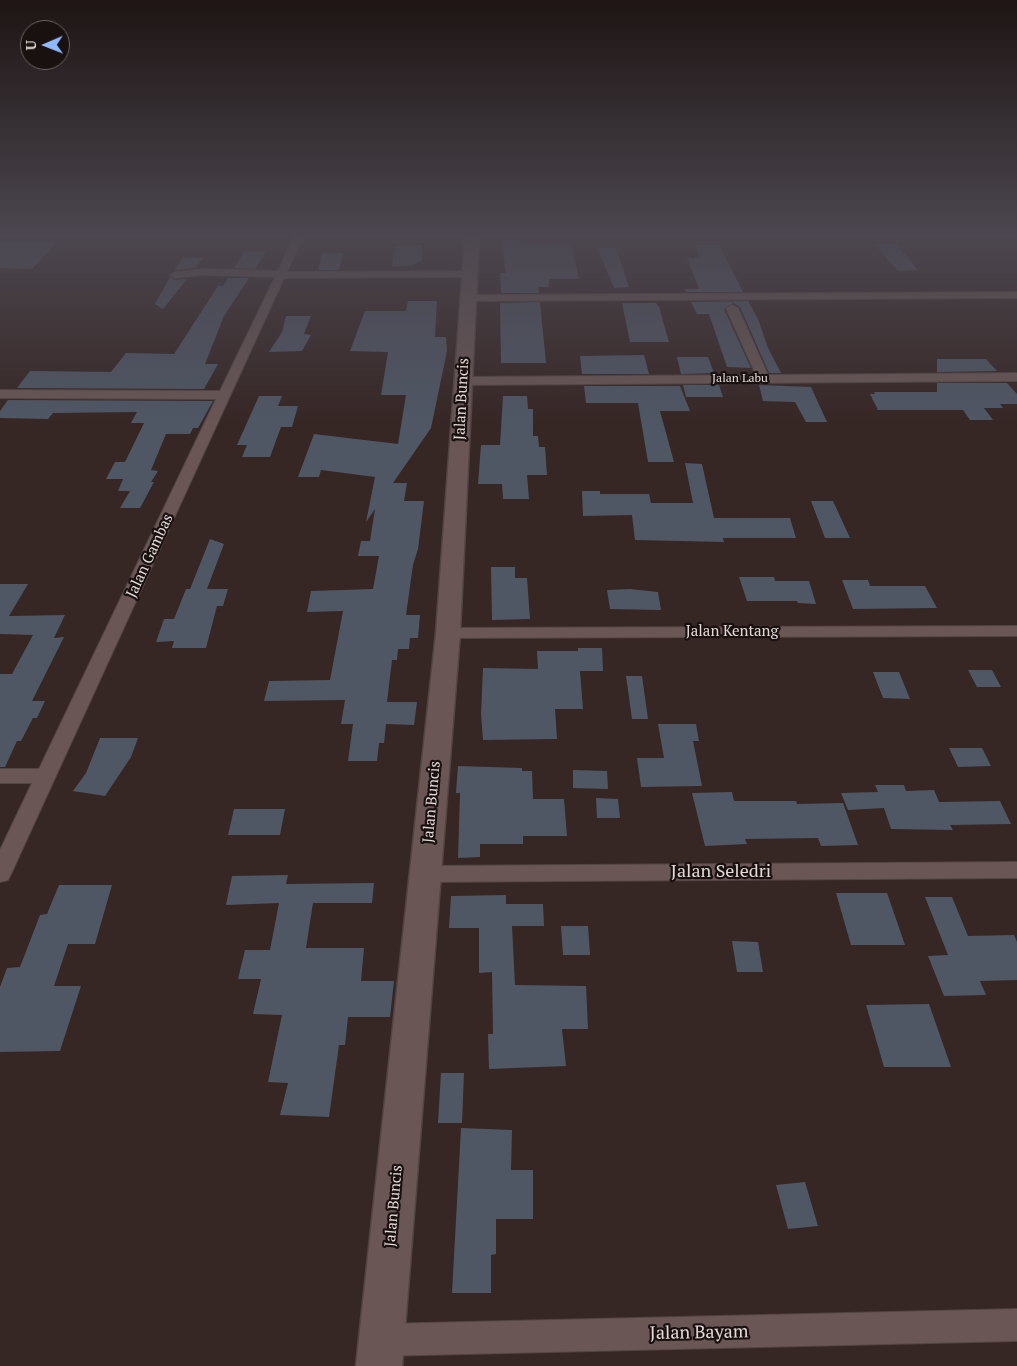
<!DOCTYPE html>
<style>
body{margin:0}
#map{position:relative;width:1017px;height:1366px;overflow:hidden;background:#362624;font-family:"PT Serif",serif}
canvas{display:block}
.north{position:absolute;left:20px;top:20px;width:50px;height:50px;box-sizing:border-box;background:#191110;border:1px solid #6a6160;border-radius:50%;rotate:269deg;font-size:14px;font-weight:700;line-height:20px;text-align:center;color:#e4d9d7}
.north::after{content:'';display:block;margin:auto;width:18px;height:22px;background:#8fb8fd;clip-path:polygon(50% 0,100% 100%,50% 72%,0 100%)}
</style>
<div id="map">
<canvas width="1017" height="1366"></canvas>
<div class="north">U</div>
</div>
<script>
const ctx = document.querySelector('canvas').getContext('2d');
ctx.lineJoin = 'round';
function fillPath(path, color) { ctx.fillStyle = color; ctx.fill(path, 'evenodd'); }
const shape = rows => new Path2D(rows.map(r => 'M' + r).join(''));
function trace(path, color, width, dash) { ctx.strokeStyle = color; ctx.lineWidth = width; ctx.lineCap = dash ? 'butt' : 'round'; ctx.setLineDash(dash || []); ctx.stroke(path); }
function drawText(font, color, halo, rows, align = 'center') {
  ctx.font = font + ' "PT Serif",serif'; ctx.lineWidth = 4.5; ctx.setLineDash([]); ctx.textBaseline = 'middle'; ctx.strokeStyle = halo; ctx.fillStyle = color; for (const [text, x, y, turn = 0] of rows) {
    ctx.save(); ctx.translate(x, y); ctx.rotate((+turn || 0) * Math.PI / 180); ctx.textAlign = isNaN(turn) ? turn : align; if (halo) ctx.strokeText(text, 0, 0); ctx.fillText(text, 0, 0); ctx.restore();
  }
}
const building = shape([
 [501,240,520,240,520,243,571,243,579,279,549,279,549,287,538,287,539,293,501,293,500,273,506,273],
 [0,241,58,241,32,269,0,268],
 [874,244,896,244,918,270,898,271],
 [422,245,422,260,411,266,392,266,395,246],
 [695,245,719,245,743,292,686,292,684,289,699,289,687,258,700,258],
 [597,248,616,248,629,287,614,288],
 [245,251,266,251,255,269,234,268],
 [322,253,343,253,339,270,318,270],
 [183,258,203,258,195,268,174,270],
 [170,277,175,280,187,279,163,309,155,304],
 [228,278,249,278,224,316,205,364,218,364,204,389,17,388,30,371,111,372,126,353,174,354,218,286,223,286],
 [408,301,437,301,435,337,446,337,447,351,431,428,393,483,407,483,404,501,424,501,418,549,413,565,406,615,420,615,418,638,410,638,409,649,398,649,397,660,392,660,387,702,417,702,414,725,386,724,384,743,379,743,377,761,348,761,353,724,341,724,345,700,264,701,269,681,330,680,343,611,307,612,311,591,373,589,379,556,358,556,361,541,370,541,375,509,366,522,375,477,321,470,319,477,298,477,314,434,398,444,406,395,381,395,388,352,350,351,365,311,406,311],
 [748,301,758,319,768,348,781,373,769,373,740,307,733,303,724,309,751,368,727,367,709,314,697,314,691,302],
 [540,302,546,363,501,363,500,303],
 [622,303,656,303,659,307,669,342,630,342],
 [286,316,311,316,304,334,311,335,302,351,269,352,282,332],
 [644,355,649,374,582,374,580,356],
 [677,357,708,357,714,373,681,374],
 [937,359,986,359,997,371,937,372],
 [937,383,1007,383,1017,394,1017,404,1000,404,1003,408,984,408,993,420,970,420,963,410,878,410,870,394,875,394,874,392,937,392],
 [683,385,719,385,723,397,686,397],
 [759,385,811,387,827,422,806,422,795,402,763,401],
 [584,386,680,386,690,411,660,411,674,462,648,462,638,403,586,403],
 [259,396,282,396,278,406,298,406,292,427,281,427,270,457,242,457,247,445,237,445],
 [503,396,527,396,528,409,533,409,533,436,538,436,539,447,545,447,547,475,527,475,529,499,503,499,502,484,478,484,481,445,500,445],
 [8,400,213,401,198,428,193,428,190,434,166,434,151,470,158,471,151,482,154,482,140,508,120,508,130,491,118,491,123,479,106,479,115,462,125,462,144,423,131,423,137,412,53,413,48,419,0,418,0,411],
 [685,463,702,464,714,518,790,518,796,538,723,538,724,542,635,540,632,515,583,516,582,491,600,491,600,494,649,494,651,503,693,503],
 [811,501,833,501,850,538,825,538],
 [210,539,224,544,207,589,228,589,223,606,217,606,206,648,172,648,174,641,156,642,164,619,174,619,186,589,190,589],
 [491,567,515,567,515,578,527,578,530,619,492,620],
 [739,577,774,577,775,581,809,581,816,604,798,603,797,601,747,601],
 [842,580,868,580,870,586,925,586,937,608,853,609],
 [0,584,28,584,9,616,65,615,54,638,64,637,32,701,45,701,37,718,33,718,21,741,17,741,5,767,0,767,0,674,12,674,33,635,0,634],
 [630,589,658,592,661,610,610,609,607,590],
 [578,648,602,648,603,671,580,671,583,709,555,709,557,739,483,740,481,714,483,668,538,669,537,651,578,651],
 [968,670,992,670,1001,687,977,687],
 [873,672,899,672,910,699,883,698],
 [626,676,642,676,648,719,632,719],
 [658,724,696,724,699,741,693,741,702,786,641,787,637,758,664,758],
 [100,738,138,738,131,757,105,796,73,791,86,773],
 [949,748,982,748,991,766,958,767],
 [458,766,522,768,522,771,532,771,533,799,564,799,567,836,523,836,523,844,480,844,480,857,458,858,460,793,456,793],
 [573,770,607,771,608,789,573,788],
 [875,785,904,785,906,791,934,790,939,802,1000,801,1011,824,950,825,953,830,891,829,884,808,848,810,841,793,878,792],
 [732,792,734,801,796,801,797,804,843,803,858,845,821,846,818,838,745,839,747,844,705,846,692,793],
 [596,798,618,799,620,818,597,818],
 [234,809,285,809,280,835,228,835],
 [288,875,286,884,374,883,372,903,313,903,306,948,364,948,361,981,394,981,390,1017,348,1017,345,1045,339,1045,329,1117,280,1115,288,1083,268,1082,282,1015,253,1014,261,979,238,979,245,950,270,950,279,903,226,905,232,876],
 [59,885,112,885,95,944,68,944,54,986,81,986,60,1051,0,1052,0,987,7,968,20,967,40,915,47,914],
 [836,893,887,893,905,945,851,945],
 [506,895,506,904,543,904,544,926,512,926,515,985,586,986,588,1029,562,1029,566,1066,489,1069,488,1034,493,1034,492,972,479,973,479,928,449,928,451,896],
 [925,897,952,897,968,936,1014,935,1017,942,1017,980,980,981,986,995,944,996,928,956,948,955],
 [561,926,588,926,590,955,563,955],
 [732,941,758,942,763,972,737,972],
 [929,1004,951,1067,884,1067,866,1005],
 [441,1073,464,1073,462,1123,438,1123],
 [461,1128,512,1130,511,1170,533,1170,533,1219,496,1219,496,1254,491,1255,491,1293,452,1293],
 [805,1182,818,1226,788,1229,776,1185]
]);
const street = shape([
 [293,238,303,238,287,272,469,271,474,274,469,277,284,278,11,874,8,880,0,882,0,850,32,783,0,783,0,769,39,769,216,399,0,398,0,390,220,391,275,277,202,275,175,278,170,275,175,272,202,269,278,271,293,238],
 [1017,292,1017,298,468,301,463,298,468,295,1017,292],
 [732,305,738,308,768,375,1017,373,1017,381,463,385,457,381,463,377,756,375,726,308,732,305],
 [1017,626,1017,636,448,638,442,637,439,633,442,629,448,628,1017,626],
 [1017,862,1017,878,425,882,417,880,414,874,417,868,425,866,1017,862],
 [1017,1309,1017,1341,381,1356,370,1351,365,1340,370,1329,381,1324,1017,1309]
]);
const secondary = shape([
 [465,238,479,238,460,633,402,1366,356,1366,436,633,465,238]
]);
const farStreetnames = [
 ["Jalan Labu",740,379]
];
const streetNames = [
 ["Jalan Buncis",462,399,-87],
 ["Jalan Gambas",150,556,-65],
 ["Jalan Kentang",732,632],
 ["Jalan Buncis",432,802,-85],
 ["Jalan Buncis",394,1206,-85]
];
const nearStreetnames = [
 ["Jalan Seledri",721,872],
 ["Jalan Bayam",699,1333,-1]
];
fillPath(building, '#4f5765');
trace(street, '#514442', 2);
trace(secondary, '#514442', 3);
fillPath(street, '#6a5755');
fillPath(secondary, '#6a5755');
const sky = ctx.createLinearGradient(0, 0, 0, 429);
sky.addColorStop(0, '#1e1514');
sky.addColorStop(0.55, '#4c4750');
sky.addColorStop(1, '#4c475000');
ctx.fillStyle = sky;
ctx.fillRect(0, 0, 1017, 429);
drawText('12px', '#e4d9d7', '#191110', farStreetnames);
drawText('15px', '#e4d9d7', '#191110', streetNames);
drawText('18px', '#e4d9d7', '#191110', nearStreetnames);
</script>
